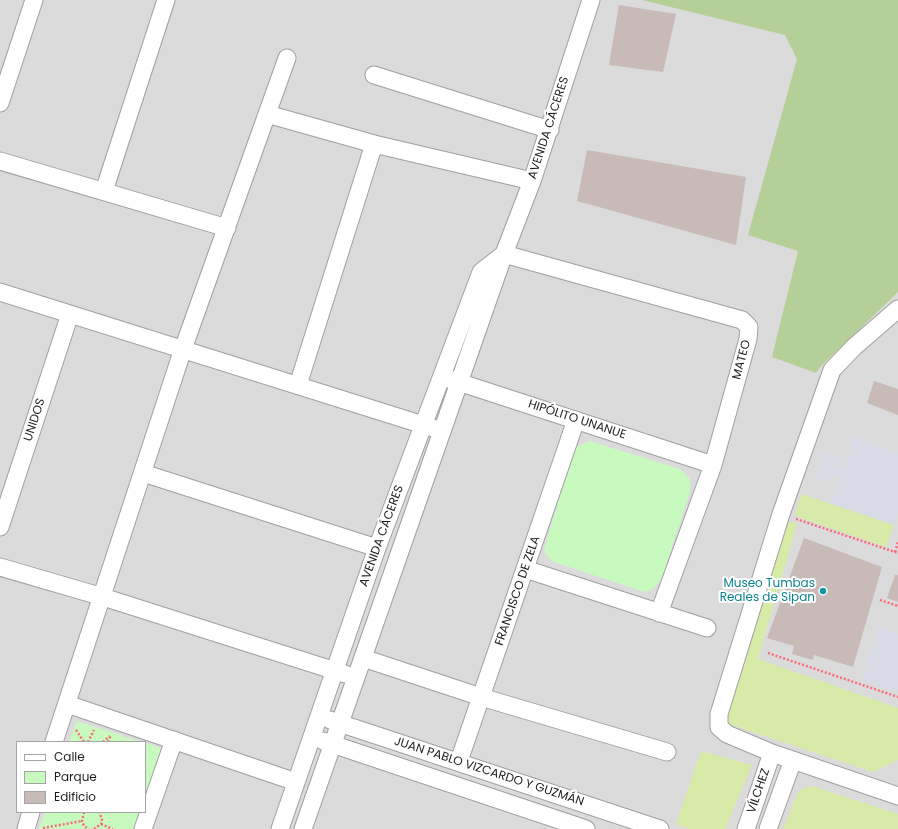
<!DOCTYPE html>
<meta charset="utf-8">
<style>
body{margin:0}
#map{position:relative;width:898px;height:829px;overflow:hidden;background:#efe9e4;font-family:Poppins,sans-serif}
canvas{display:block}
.legend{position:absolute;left:16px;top:741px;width:130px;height:72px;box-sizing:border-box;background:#fff;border:1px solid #a5a5a5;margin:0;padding:5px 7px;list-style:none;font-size:12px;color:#1e1e1e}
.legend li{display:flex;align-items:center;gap:8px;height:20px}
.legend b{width:20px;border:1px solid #a5a5a5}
</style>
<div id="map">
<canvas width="898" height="829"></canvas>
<ul class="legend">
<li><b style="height:5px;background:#fff"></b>Calle</li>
<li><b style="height:11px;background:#c8fac0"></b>Parque</li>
<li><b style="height:11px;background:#c7bab7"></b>Edificio</li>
</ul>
</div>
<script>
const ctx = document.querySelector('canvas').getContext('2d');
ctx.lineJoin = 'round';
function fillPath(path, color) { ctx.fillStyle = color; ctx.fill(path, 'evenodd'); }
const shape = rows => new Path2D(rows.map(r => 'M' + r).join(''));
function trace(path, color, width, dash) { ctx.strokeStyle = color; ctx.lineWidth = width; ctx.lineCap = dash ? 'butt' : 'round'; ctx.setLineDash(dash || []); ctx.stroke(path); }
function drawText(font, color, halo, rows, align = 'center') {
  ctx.font = font + ' Poppins,sans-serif'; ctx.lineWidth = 4; ctx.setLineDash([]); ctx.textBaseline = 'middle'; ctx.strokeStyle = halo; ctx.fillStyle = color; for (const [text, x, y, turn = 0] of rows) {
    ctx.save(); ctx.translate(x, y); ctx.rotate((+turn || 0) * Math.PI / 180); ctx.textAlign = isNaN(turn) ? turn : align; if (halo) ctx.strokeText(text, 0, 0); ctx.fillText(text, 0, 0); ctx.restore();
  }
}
const residential = shape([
 [0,0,898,0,898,829,0,829],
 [17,742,145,742,145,812,17,812]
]);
const grass = shape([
 [801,494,894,525,886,547,795,516],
 [788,521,797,524,758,659,898,708,898,760,873,772,722,722],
 [701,751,752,765,725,829,690,829,676,824],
 [812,786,898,814,898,829,783,829,798,793,804,788]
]);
const forest = shape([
 [642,0,898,0,898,292,822,365,816,373,772,357,798,251,748,235,797,59,785,35]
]);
const park = shape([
 [589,441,680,469,690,479,690,492,661,580,651,590,645,592,554,562,548,557,544,550,572,455,577,447],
 [77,721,141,742,69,742],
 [145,743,167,750,139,829,39,829,45,812,145,812]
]);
const plaza = shape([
 [855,436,898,453,898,514,894,525,830,503,840,478,834,476,831,482,815,477,824,452,840,458,838,465,845,467],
 [879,626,898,634,898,692,862,681]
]);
const building = shape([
 [619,5,676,14,663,72,609,65],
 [587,150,746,177,736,245,577,201],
 [874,381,898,389,898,415,867,403],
 [804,538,882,567,853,667,814,655,813,660,792,654,794,646,767,638],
 [895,575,898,575,898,602,887,598]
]);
const path = shape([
 [796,519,898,553],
 [895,552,898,542],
 [880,600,898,606],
 [768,653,898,697],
 [76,730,84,742],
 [88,742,94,730],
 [103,742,110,736],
 [108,742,111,735],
 [84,812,82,821,84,826,89,829],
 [101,824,113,829],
 [43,828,82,821],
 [94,829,101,824,102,819,99,812]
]);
const minor = shape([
 [374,75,550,130],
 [0,103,34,0],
 [267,114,374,144,532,181],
 [0,161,227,228],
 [104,191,166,0],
 [504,254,742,320,749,327,748,339,713,465,659,613],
 [0,292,433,428],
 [898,309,854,347,832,370,781,514,719,714,719,727,727,734,772,753,898,796],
 [449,379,713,465],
 [298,385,374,144],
 [143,473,377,548],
 [0,527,70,314],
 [0,567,103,597,345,674],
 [525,569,707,628],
 [363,658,481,697,667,752],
 [67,704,296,782],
 [330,720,660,829],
 [323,741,586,829],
 [54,742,183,349,287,58],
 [459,761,576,420],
 [26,829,31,812],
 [143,829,174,740],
 [280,829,377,548,481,272,504,254],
 [303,829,504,254,532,181,591,0],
 [746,829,772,753],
 [768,829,793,760]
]);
const markers = [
 [823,591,4,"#0f9aa8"]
];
const streetNames = [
 ["AVENIDA CÁCERES",549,128,-72],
 ["MATEO",742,360,-75],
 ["UNIDOS",35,420,-72],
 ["HIPÓLITO UNANUE",577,420,18],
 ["AVENIDA CÁCERES",382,536,-70],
 ["FRANCISCO DE ZELA",518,591,-71],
 ["JUAN PABLO VIZCARDO Y GUZMÁN",489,772,18],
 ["VÍLCHEZ",759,791,-71]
];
const cultureNames = [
 ["Museo Tumbas",815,584],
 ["Reales de Sipan",815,598]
];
fillPath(residential, '#dcdbdb');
fillPath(grass, '#d8eaa8');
fillPath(forest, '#b5cf98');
fillPath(park, '#c8fac0');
fillPath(plaza, '#d8dbe5');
fillPath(building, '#c7bab7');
trace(minor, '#9f9f9f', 19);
trace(path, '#fc687b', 2.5, [2, 2]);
trace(minor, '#fff', 17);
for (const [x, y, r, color] of markers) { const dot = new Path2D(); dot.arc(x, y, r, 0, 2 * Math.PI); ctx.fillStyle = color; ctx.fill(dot); trace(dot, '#fff', 1.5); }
drawText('12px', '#1e1e1e', '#fff', streetNames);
drawText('12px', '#0d838f', '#fff', cultureNames, 'right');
</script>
